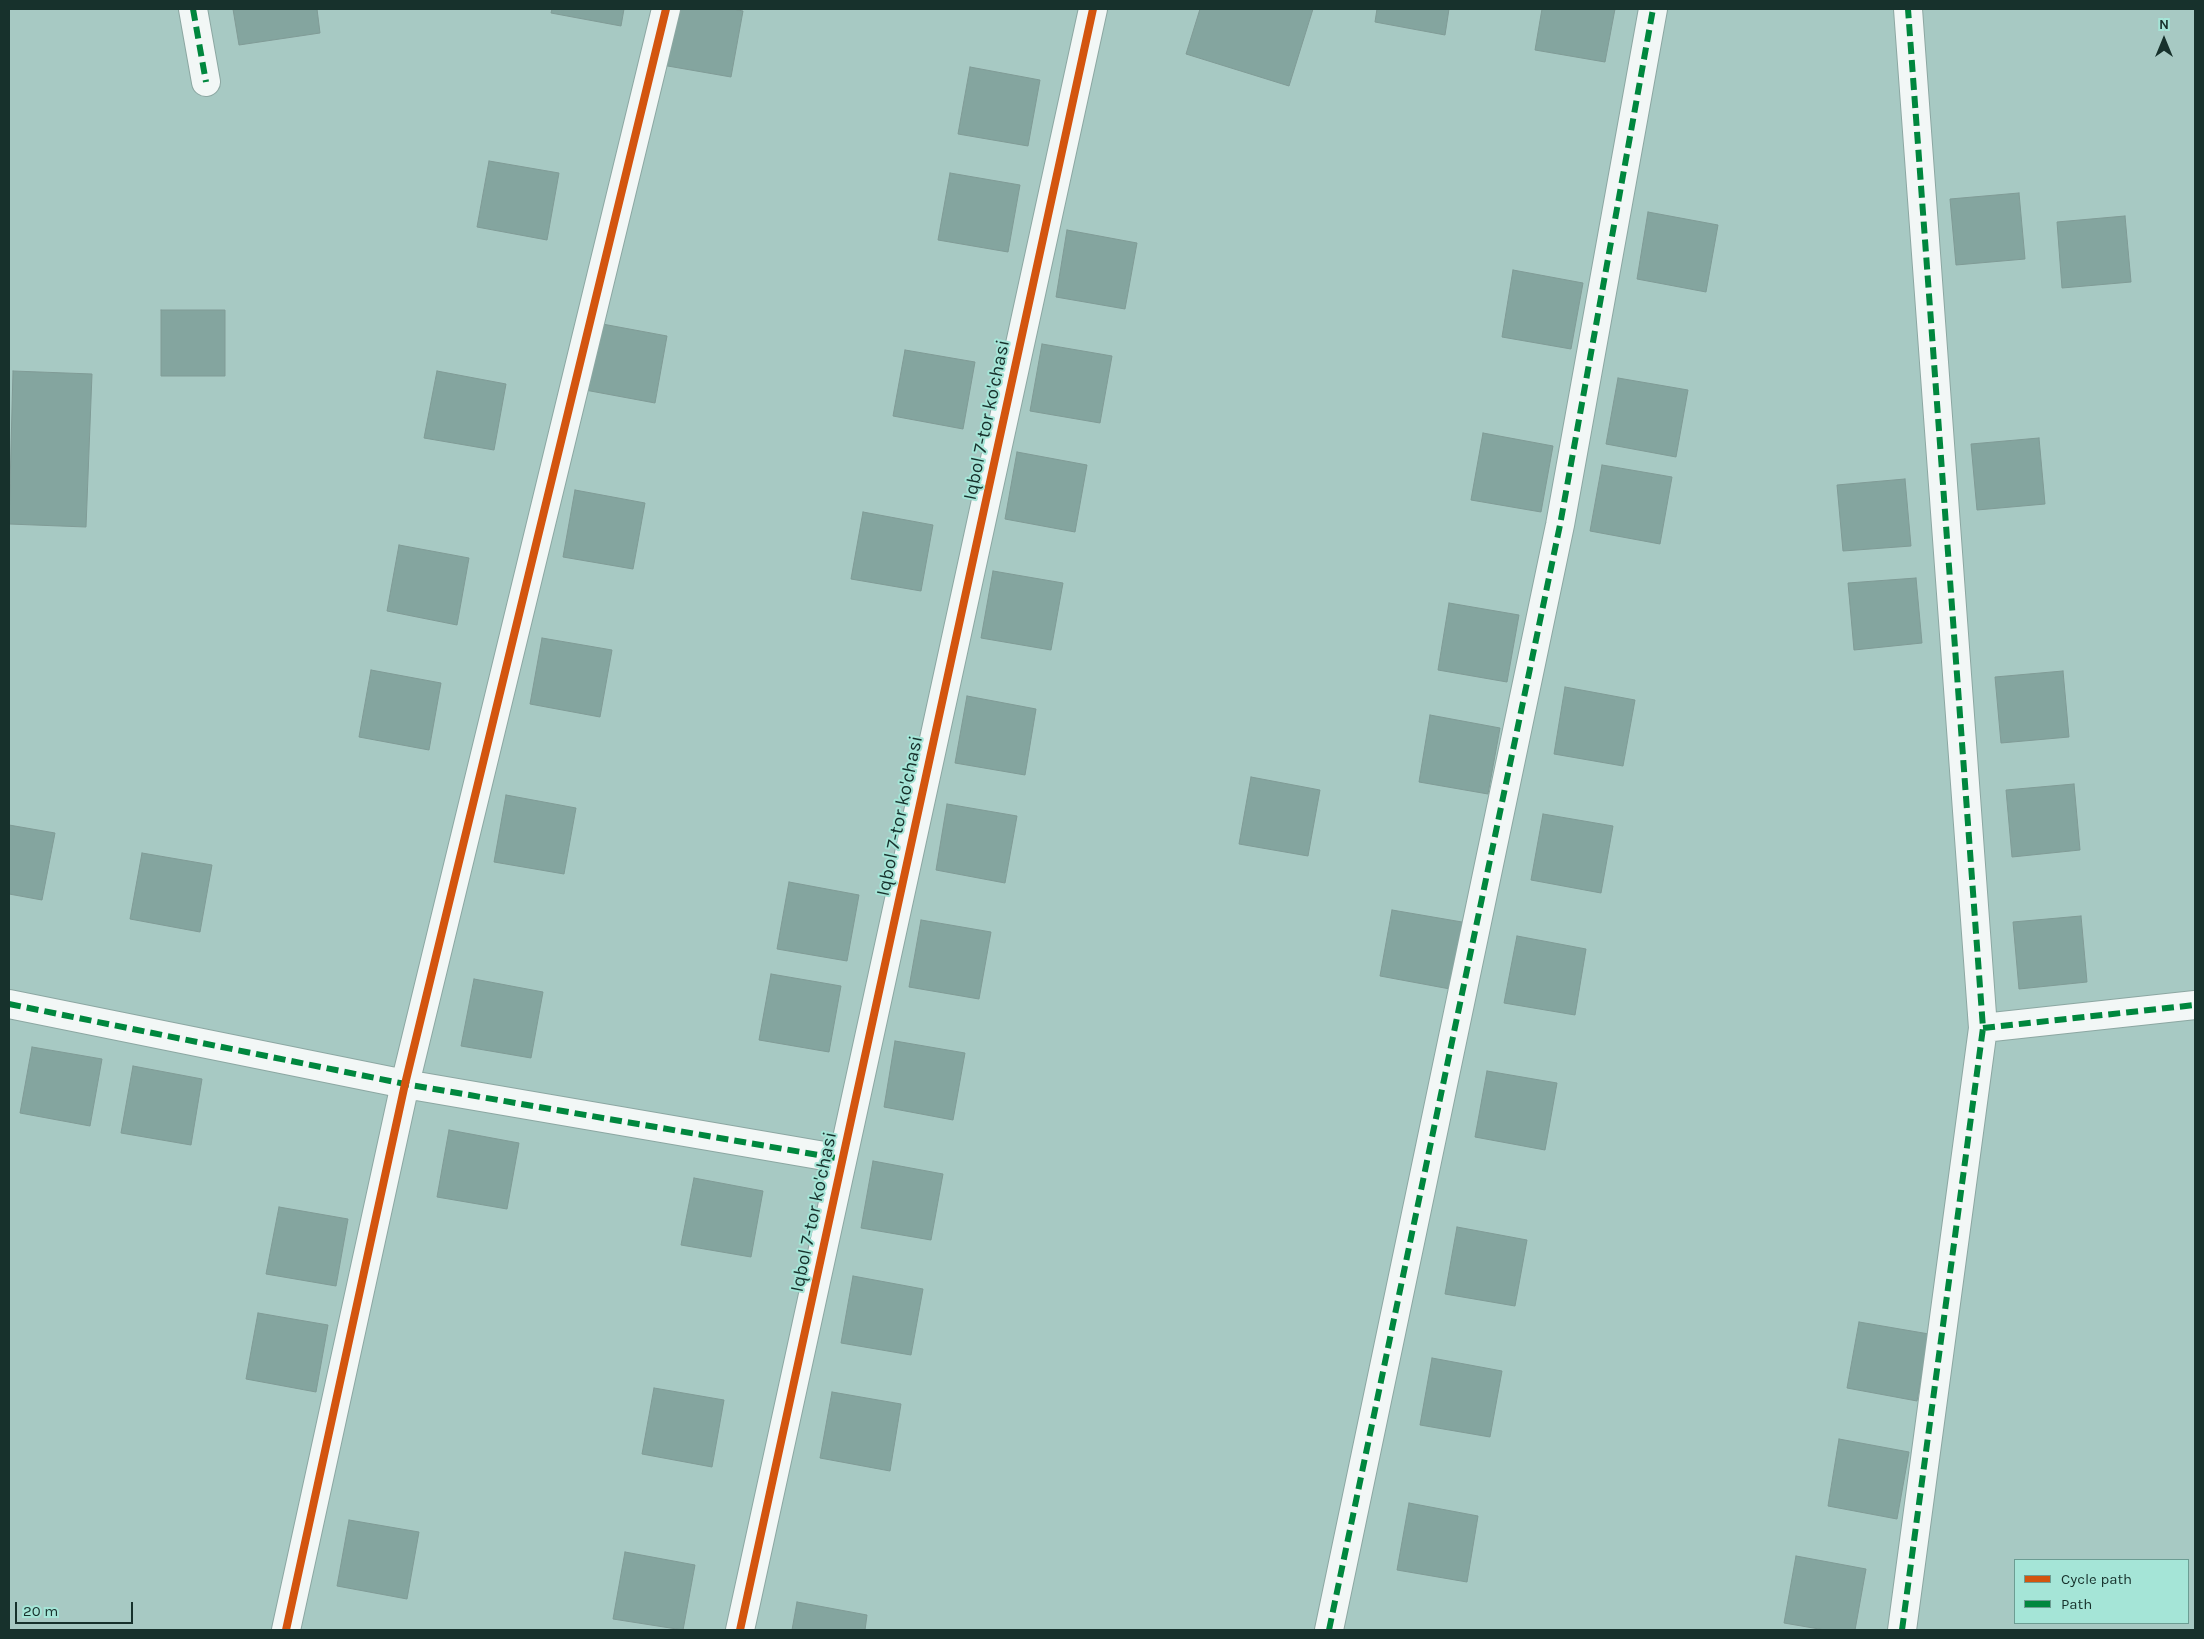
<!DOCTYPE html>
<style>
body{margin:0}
#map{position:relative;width:2204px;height:1639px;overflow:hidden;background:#a7c9c3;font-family:Karla,sans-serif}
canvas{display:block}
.frame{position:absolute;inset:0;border:10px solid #17312c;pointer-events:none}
.legend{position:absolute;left:2014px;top:1559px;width:175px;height:65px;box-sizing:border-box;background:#a5e5d7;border:1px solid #6c9d93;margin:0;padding:6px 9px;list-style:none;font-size:15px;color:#17312c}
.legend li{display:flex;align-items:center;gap:10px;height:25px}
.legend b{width:25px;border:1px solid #6c9d93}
.north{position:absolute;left:2139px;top:15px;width:50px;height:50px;-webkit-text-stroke:4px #a5e5d7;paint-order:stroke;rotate:0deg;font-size:14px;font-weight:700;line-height:20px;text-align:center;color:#17312c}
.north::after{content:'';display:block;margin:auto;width:18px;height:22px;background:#17312c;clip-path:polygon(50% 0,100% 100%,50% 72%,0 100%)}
.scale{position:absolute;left:15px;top:1602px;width:118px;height:22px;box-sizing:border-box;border:2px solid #17312c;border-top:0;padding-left:6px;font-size:15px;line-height:18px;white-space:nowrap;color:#17312c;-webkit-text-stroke:4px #a5e5d7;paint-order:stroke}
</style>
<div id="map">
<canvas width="2204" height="1639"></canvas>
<div class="frame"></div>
<ul class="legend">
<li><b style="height:6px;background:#d3550f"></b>Cycle path</li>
<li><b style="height:6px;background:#00873e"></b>Path</li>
</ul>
<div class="north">N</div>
<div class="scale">20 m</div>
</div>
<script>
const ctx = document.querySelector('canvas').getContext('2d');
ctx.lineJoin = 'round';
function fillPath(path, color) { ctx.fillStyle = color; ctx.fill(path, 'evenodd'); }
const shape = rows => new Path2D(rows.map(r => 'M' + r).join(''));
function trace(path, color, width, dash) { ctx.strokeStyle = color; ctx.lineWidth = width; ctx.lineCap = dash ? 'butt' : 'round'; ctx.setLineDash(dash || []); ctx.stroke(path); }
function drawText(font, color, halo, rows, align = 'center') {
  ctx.font = font + ' Karla,sans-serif'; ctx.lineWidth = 4; ctx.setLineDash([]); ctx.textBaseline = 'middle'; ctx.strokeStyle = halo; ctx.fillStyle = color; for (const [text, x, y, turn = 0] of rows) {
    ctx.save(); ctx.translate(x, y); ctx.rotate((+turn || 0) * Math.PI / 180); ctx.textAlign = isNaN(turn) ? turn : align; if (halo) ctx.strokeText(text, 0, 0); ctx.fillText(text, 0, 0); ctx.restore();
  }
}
const building = shape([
 [233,9,317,9,320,33,239,45,233,9],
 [552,9,624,9,621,26,551,13,552,9],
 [672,9,733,9,743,11,731,77,662,65,672,9],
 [1200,9,1313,9,1289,86,1186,54,1200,9],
 [1377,9,1449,9,1445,35,1375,22,1377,9],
 [1542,9,1615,9,1605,62,1535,50,1542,9],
 [970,67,1040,80,1028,146,958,134,970,67],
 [489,161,559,173,547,240,477,227,489,161],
 [950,173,1020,185,1008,252,938,240,950,173],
 [2019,193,2025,259,1956,265,1950,199,2019,193],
 [1648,212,1718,225,1706,292,1637,279,1648,212],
 [2125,216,2131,282,2062,288,2057,222,2125,216],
 [1067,230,1137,243,1125,309,1056,297,1067,230],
 [1513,270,1583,283,1571,349,1502,337,1513,270],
 [161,310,225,310,225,376,161,376,161,310],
 [597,323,667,336,655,403,585,390,597,323],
 [1042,344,1112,356,1100,423,1030,411,1042,344],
 [905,350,975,362,963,429,893,416,905,350],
 [13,371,92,374,86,527,9,524,13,371],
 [437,371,506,384,494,450,424,438,437,371],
 [1618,378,1688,390,1676,457,1606,444,1618,378],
 [1483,433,1553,446,1541,512,1471,500,1483,433],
 [2039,438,2045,504,1977,510,1971,444,2039,438],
 [1017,452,1087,465,1075,532,1005,519,1017,452],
 [1602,465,1672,477,1660,544,1590,531,1602,465],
 [1905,479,1911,546,1843,551,1837,485,1905,479],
 [575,490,645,503,633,569,563,557,575,490],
 [863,512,933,525,921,591,851,579,863,512],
 [399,545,469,558,457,625,387,611,399,545],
 [993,571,1063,583,1051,650,981,638,993,571],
 [1916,578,1922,643,1854,650,1848,583,1916,578],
 [1449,603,1519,615,1507,682,1438,670,1449,603],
 [542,638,612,650,600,717,530,704,542,638],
 [371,670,441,683,429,750,359,737,371,670],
 [2063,671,2069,737,2001,743,1995,677,2063,671],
 [1565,687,1635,700,1623,766,1554,754,1565,687],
 [967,696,1036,709,1025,775,955,763,967,696],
 [1430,715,1500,728,1488,794,1419,782,1430,715],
 [1251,777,1320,790,1308,856,1239,844,1251,777],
 [2074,784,2080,850,2012,857,2006,790,2074,784],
 [506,795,576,808,564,874,494,862,506,795],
 [947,804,1017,816,1005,883,936,870,947,804],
 [1543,814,1613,826,1601,893,1531,880,1543,814],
 [9,825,55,833,42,900,9,894,9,825],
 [142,853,212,865,200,932,130,919,142,853],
 [789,882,859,895,847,961,777,949,789,882],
 [1392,910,1462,922,1450,989,1380,976,1392,910],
 [2081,916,2087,982,2019,989,2013,922,2081,916],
 [921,920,991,932,979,999,909,987,921,920],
 [1517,936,1586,949,1575,1015,1504,1003,1517,936],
 [771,974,841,986,829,1052,759,1040,771,974],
 [474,979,543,992,531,1058,461,1046,474,979],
 [895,1041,965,1053,953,1120,884,1107,895,1041],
 [32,1047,102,1059,90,1126,20,1113,32,1047],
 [133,1066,202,1079,191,1145,121,1133,133,1066],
 [1487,1071,1557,1083,1545,1150,1475,1137,1487,1071],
 [449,1130,519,1143,507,1209,437,1197,449,1130],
 [873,1161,943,1174,931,1240,861,1228,873,1161],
 [694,1178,763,1191,751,1257,681,1245,694,1178],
 [279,1207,348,1219,336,1286,266,1274,279,1207],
 [1457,1227,1527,1240,1515,1306,1445,1294,1457,1227],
 [853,1276,923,1289,911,1355,841,1343,853,1276],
 [258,1313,328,1325,316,1392,246,1379,258,1313],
 [1859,1322,1929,1334,1917,1401,1847,1388,1859,1322],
 [1432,1358,1502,1371,1490,1437,1420,1425,1432,1358],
 [654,1388,724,1400,712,1467,642,1454,654,1388],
 [832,1392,901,1404,890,1471,820,1458,832,1392],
 [1839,1439,1909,1452,1897,1519,1828,1506,1839,1439],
 [1409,1503,1478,1516,1467,1582,1397,1570,1409,1503],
 [349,1520,419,1532,407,1599,337,1586,349,1520],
 [625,1552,695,1565,683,1630,613,1619,625,1552],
 [1796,1556,1866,1569,1855,1630,1825,1630,1784,1623,1796,1556],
 [797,1602,867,1615,865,1630,792,1630,797,1602]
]);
const minor = shape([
 [193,9,206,82],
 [9,1004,405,1084,842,1159],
 [1983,1028,2195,1005],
 [286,1630,405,1084,666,9],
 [740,1630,1093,9],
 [1329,1630,1560,525,1653,9],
 [1902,1630,1983,1028,1908,9]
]);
const quiet = shape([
 [193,9,206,82],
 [9,1004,405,1084,842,1159],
 [1983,1028,2195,1005],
 [1329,1630,1560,525,1653,9],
 [1902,1630,1983,1028,1908,9]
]);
const cycleway = shape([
 [286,1630,405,1084,666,9],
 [740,1630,1093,9]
]);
const streetNames = [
 ["Iqbol 7-tor ko'chasi",987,420,-78],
 ["Iqbol 7-tor ko'chasi",900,816,-78],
 ["Iqbol 7-tor ko'chasi",814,1212,-78]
];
fillPath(building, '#84a59f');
trace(building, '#809b96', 1);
trace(minor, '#8ca7a2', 30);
trace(minor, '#f2f7f6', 28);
trace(quiet, '#00873e', 6, [12, 6]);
trace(cycleway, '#d3550f', 8);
drawText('19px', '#17312c', '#a5e5d7', streetNames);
</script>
